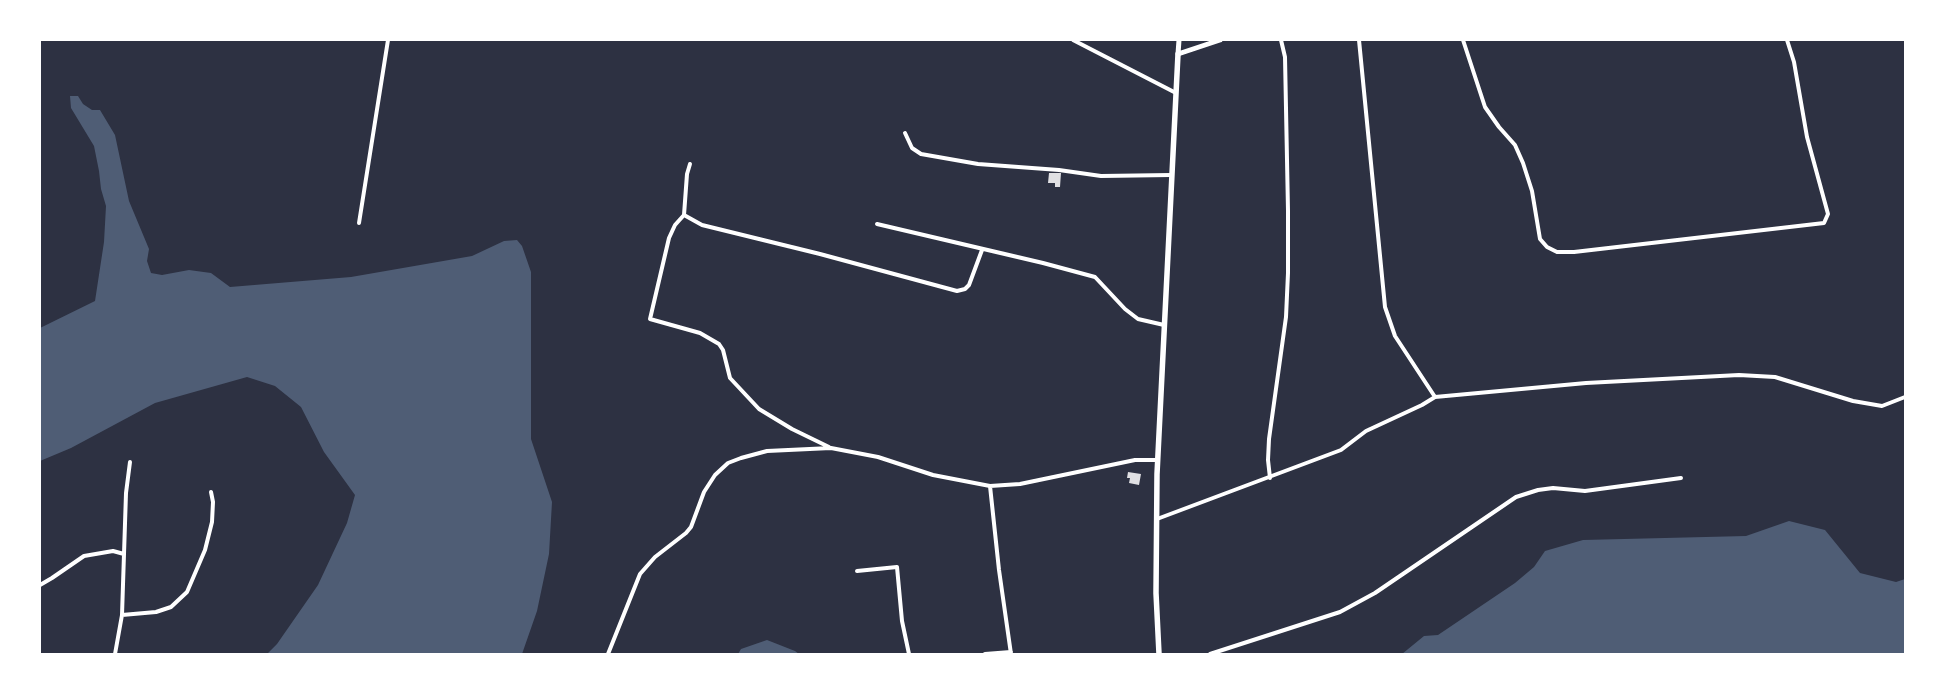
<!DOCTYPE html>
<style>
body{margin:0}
#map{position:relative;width:1945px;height:694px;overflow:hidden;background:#2d3142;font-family:"Fira Sans Condensed",sans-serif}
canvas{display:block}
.frame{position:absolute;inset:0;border:41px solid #fff;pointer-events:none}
</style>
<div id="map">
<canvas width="1945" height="694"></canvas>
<div class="frame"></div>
</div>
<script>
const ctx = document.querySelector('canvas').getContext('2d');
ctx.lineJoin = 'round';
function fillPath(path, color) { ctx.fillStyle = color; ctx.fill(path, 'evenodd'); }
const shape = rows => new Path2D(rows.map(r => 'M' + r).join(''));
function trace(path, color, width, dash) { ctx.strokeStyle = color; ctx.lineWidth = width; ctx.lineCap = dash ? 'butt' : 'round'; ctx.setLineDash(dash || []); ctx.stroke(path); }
const water = shape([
 [70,96,78,96,83,104,92,110,100,110,115,135,129,201,149,249,147,261,151,273,162,275,189,270,211,273,230,287,351,277,472,256,504,241,517,240,522,246,531,272,531,439,552,502,549,554,537,611,522,654,267,654,277,644,318,585,347,523,355,495,324,452,301,407,275,386,247,377,155,403,71,448,40,461,40,328,95,301,104,242,106,206,101,189,99,171,94,146,71,108],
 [1789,521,1825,530,1860,573,1896,582,1905,579,1905,654,1402,654,1424,636,1438,635,1515,583,1534,567,1545,551,1583,540,1746,536],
 [767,640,795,651,799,654,738,654,741,649]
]);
const building = shape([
 [1049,173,1061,173,1060,187,1055,187,1055,183,1048,183],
 [1128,472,1141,474,1139,485,1129,483,1130,478,1127,478]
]);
const minor = shape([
 [1073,40,1176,93],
 [1359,40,1385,307,1395,336,1435,397],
 [1463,40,1485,107,1499,127,1515,145,1523,163,1532,191,1540,239,1547,247,1557,252,1574,252,1824,223,1828,214,1807,137,1794,62,1787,40],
 [905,133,912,148,921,154,978,164,1059,170,1101,176,1171,175],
 [690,164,687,174,684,215,675,225,669,238,650,319,700,333,719,344,723,350,730,378,759,409,792,429,829,447],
 [684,215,702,225,820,254,957,291,965,289,969,285,982,250],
 [359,223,388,40],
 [877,224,1043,263,1095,277,1125,309,1138,319,1164,325],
 [1270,478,1268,460,1269,439,1286,317,1288,273,1288,211,1285,57,1281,40],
 [990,486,999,570,1011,654],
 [1157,519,1341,450,1366,431,1422,405,1435,397,1586,383,1739,375,1775,377,1853,401,1882,406,1905,397],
 [857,571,897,567,902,621,909,654],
 [40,585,52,578,84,556,113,551,124,554],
 [122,615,156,612,171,607,187,592,205,550,212,522,213,502,211,492],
 [115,654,122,615,126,493,130,462],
 [608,654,640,574,655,557,686,533,691,527,704,492,715,475,728,463,741,458,767,451,831,448,878,457,933,475,990,486,1020,484,1135,460,1158,460],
 [985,654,1011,652],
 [1210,654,1340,612,1375,593,1516,497,1538,490,1553,488,1585,491,1681,478]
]);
const tertiary = shape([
 [1179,40,1178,54,1220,40]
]);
const secondary = shape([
 [1159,654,1156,593,1157,474,1178,54]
]);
fillPath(water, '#4f5d75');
fillPath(building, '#e0e0e3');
trace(minor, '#fff', 4);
trace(tertiary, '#fff', 5);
trace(secondary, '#fff', 5.5);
</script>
